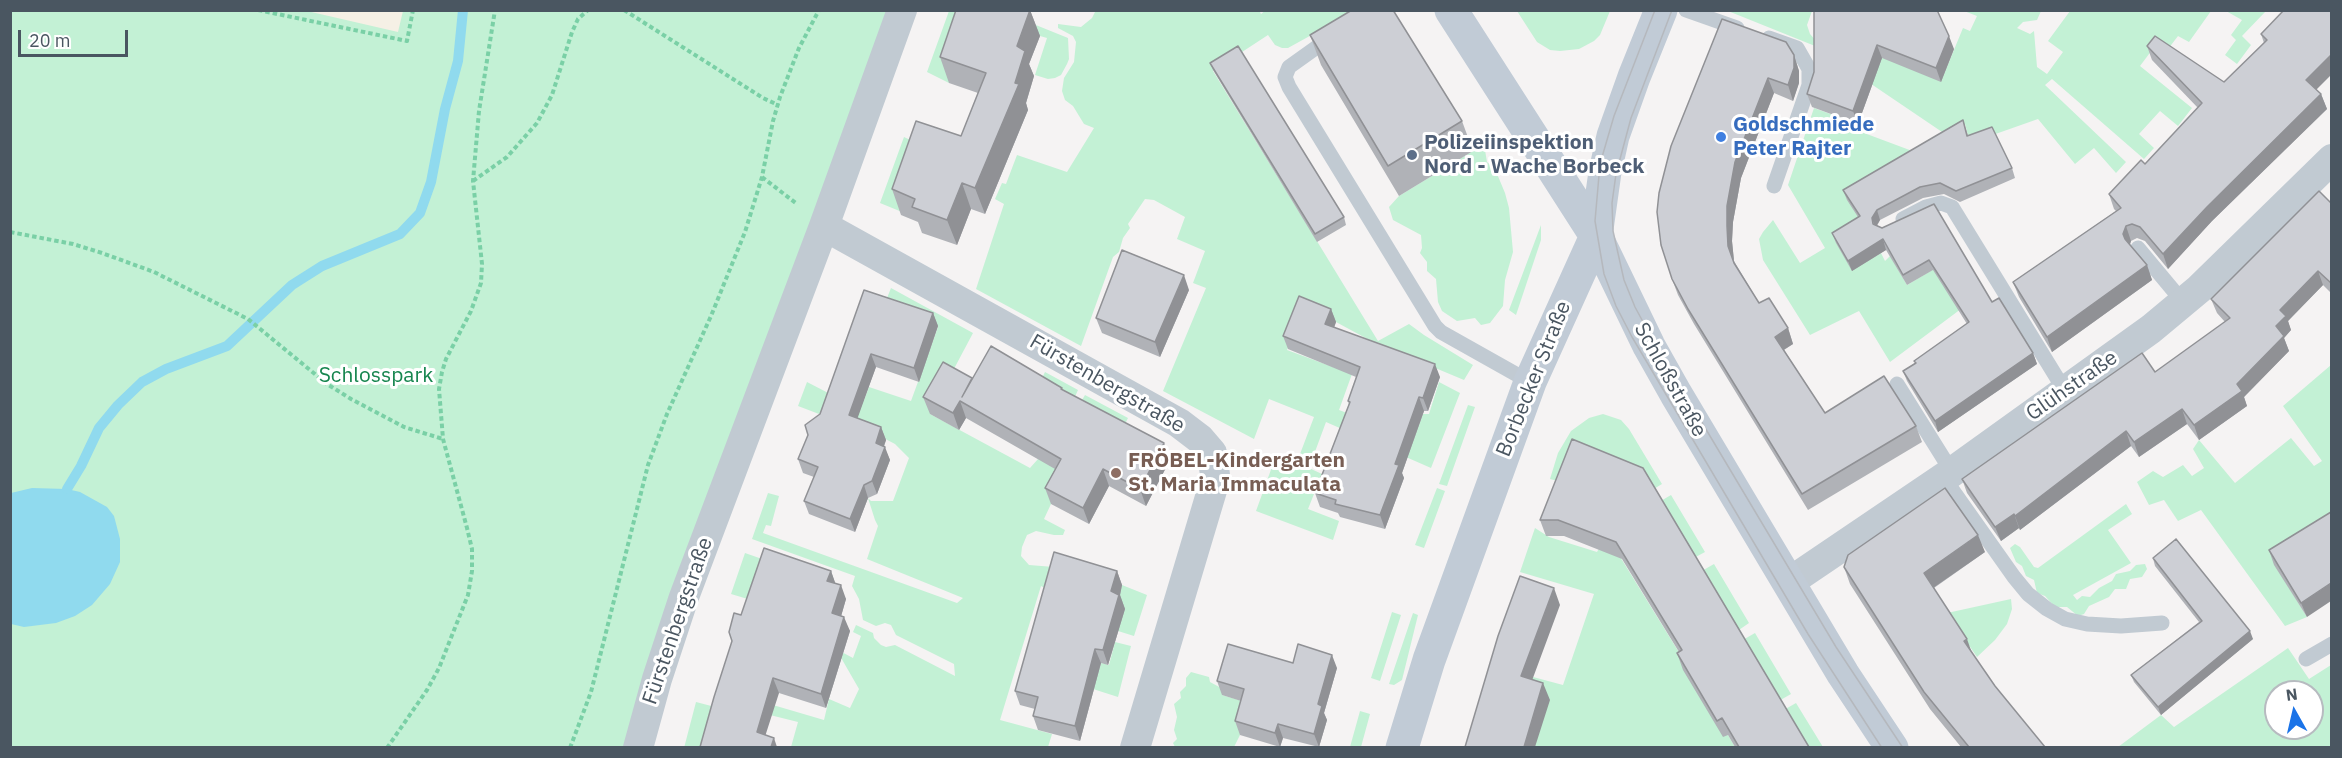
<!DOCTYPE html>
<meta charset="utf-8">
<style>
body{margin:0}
#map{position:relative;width:2342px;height:758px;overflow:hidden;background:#f5f3f3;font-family:"IBM Plex Sans",sans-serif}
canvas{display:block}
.frame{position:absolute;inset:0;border:12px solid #4a5661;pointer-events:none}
.north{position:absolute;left:2264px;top:680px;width:60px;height:60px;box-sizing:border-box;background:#fff;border:2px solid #b7bbc0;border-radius:50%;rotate:352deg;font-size:16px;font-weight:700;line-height:24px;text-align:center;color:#4a5661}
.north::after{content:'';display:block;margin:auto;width:21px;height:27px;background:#1a73e8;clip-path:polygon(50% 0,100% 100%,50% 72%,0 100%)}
.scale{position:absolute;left:18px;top:30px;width:110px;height:27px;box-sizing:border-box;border:3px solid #4a5661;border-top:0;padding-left:8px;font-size:18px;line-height:21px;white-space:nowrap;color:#4a5661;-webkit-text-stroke:4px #fff;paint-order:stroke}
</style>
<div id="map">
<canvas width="2342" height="758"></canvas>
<div class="frame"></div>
<div class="north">N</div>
<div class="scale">20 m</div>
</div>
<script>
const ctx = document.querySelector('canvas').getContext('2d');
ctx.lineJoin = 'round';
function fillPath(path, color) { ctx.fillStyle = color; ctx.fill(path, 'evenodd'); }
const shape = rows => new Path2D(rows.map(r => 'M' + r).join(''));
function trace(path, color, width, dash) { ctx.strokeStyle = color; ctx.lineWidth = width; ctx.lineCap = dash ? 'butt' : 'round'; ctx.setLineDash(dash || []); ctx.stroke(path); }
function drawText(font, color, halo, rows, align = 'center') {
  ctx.font = font + ' "IBM Plex Sans",sans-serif'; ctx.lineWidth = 6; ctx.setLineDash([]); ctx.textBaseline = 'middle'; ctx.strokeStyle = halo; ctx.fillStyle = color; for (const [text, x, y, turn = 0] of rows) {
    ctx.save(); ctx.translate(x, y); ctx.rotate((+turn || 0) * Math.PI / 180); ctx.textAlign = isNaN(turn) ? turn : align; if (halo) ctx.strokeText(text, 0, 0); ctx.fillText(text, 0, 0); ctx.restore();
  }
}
const green = shape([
 [1096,10,1259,10,1261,14,1266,10,1355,11,1288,48,1282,48,1275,45,1268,35,1213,71,1378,341,1409,324,1424,335,1473,365,1464,380,1373,342,1336,322,1304,310,1287,350,1352,374,1339,410,1414,438,1423,414,1429,414,1439,382,1460,393,1431,468,1326,422,1309,468,1322,474,1308,509,1339,521,1333,540,1256,511,1277,453,1297,462,1314,417,1269,399,1254,439,1163,391,1206,288,1193,283,1205,251,1177,239,1185,217,1154,200,1145,199,1128,224,1130,228,1123,238,1119,252,1113,257,1081,346,976,289,1004,204,995,199,1002,183,1006,184,1017,155,1067,172,1094,128,1084,124,1073,106,1065,100,1062,91,1064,78,1074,62,1076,42,1073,36,1058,28,1058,24,1081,27,1092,18],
 [10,11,902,11,638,747,11,747],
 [949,11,956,11,949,83,927,72],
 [1517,11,1610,11,1600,35,1594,41,1579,49,1560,51,1550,50,1537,42],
 [1728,11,1812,11,1807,25,1810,34,1818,43,1824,35,1944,74,1963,28,1970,31,1977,16,1964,11,2041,11,2037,20,2023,22,2017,28,2030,34,2034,31,2037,67,2047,74,2063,52,2048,41,2070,11,2211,11,2189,42,2178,36,2165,53,2155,46,2140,66,2192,108,2178,126,2160,111,2139,134,2154,148,2144,159,2052,79,2045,85,2126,162,2116,173,2094,148,2075,164,2038,119,1970,143,1965,124,1948,129,1948,136,1815,46],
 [2226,11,2266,11,2242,36,2251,45,2237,64,2225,55,2236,40,2231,35,2242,20],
 [1026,21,1068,38,1069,59,1067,64,1061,75,1055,78,1048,79,1035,75,1047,38,1040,36],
 [1814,108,1858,124,1856,130,1923,155,1864,226,1852,270,1881,253,1885,261,1890,256,1907,285,1934,269,1985,291,1890,362,1859,311,1810,335,1763,260,1759,239,1763,232,1773,220,1800,263,1825,248,1788,185],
 [904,137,925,147,902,212,880,203],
 [1481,146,1485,150,1487,162,1495,169,1505,193,1509,208,1513,252,1505,280,1503,306,1490,323,1481,325,1475,318,1457,321,1442,311,1438,302,1436,279,1427,271,1427,262,1420,253,1422,248,1421,235,1393,220,1389,207,1399,196],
 [1541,225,1541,240,1516,315,1509,310],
 [891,288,973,333,930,414,1030,468,1038,459,1041,380,1045,372,1078,390,1068,412,1071,419,1085,395,1128,418,1126,422,1110,428,1051,504,1044,519,1065,530,1063,535,1054,535,1036,531,1027,535,1022,547,1021,556,1029,565,1054,567,1052,592,1041,586,1000,720,1052,734,1048,747,791,747,798,722,770,715,773,705,824,720,829,699,850,708,859,689,836,649,853,658,861,636,853,632,856,625,873,633,874,638,881,645,886,647,895,645,955,676,954,664,896,635,891,625,885,623,876,626,863,620,859,599,852,586,855,576,752,539,768,493,779,496,771,526,766,525,763,533,957,603,963,598,867,559,878,526,875,520,868,498,871,501,893,501,909,458,895,444,826,408,819,414,798,406,807,382,836,397,864,400,869,387,911,401,938,327,883,308],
 [2331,365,2331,530,2275,565,2307,617,2285,626,2201,510,2178,521,2164,500,2149,505,2137,482,2153,471,2163,477,2183,465,2192,476,2204,468,2193,449,2199,440,2235,483,2291,438,2314,466,2322,461,2283,406],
 [1468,405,1475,407,1447,486,1439,484],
 [1603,414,1621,420,1629,429,1662,484,1652,490,1566,483,1550,479,1558,453,1571,431,1589,418],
 [1437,488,1445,491,1424,548,1415,545],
 [1671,495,1705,552,1692,559,1659,502],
 [2126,504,2132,514,2108,530,2131,563,2073,595,2077,600,2082,596,2090,597,2099,588,2112,581,2116,574,2130,571,2136,565,2145,564,2147,569,2142,577,2130,579,2126,589,2115,589,2109,597,2089,606,2084,614,2078,616,2067,607,2055,607,2045,596,2037,593,2034,580,2026,576,2022,566,2016,562,2010,548,2015,544,2020,547,2034,567,2038,568],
 [1535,528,1549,537,1597,552,1602,543,1614,547,1688,667,1735,747,1535,747,1526,689,1533,677,1563,685,1594,594,1520,572],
 [745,553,765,560,751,600,731,594],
 [1714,564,1749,623,1736,632,1700,572],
 [1122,585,1147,595,1134,636,1118,631,1116,606],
 [2011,599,2012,609,2007,624,1995,640,1977,657,1947,613],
 [1392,612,1401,615,1380,681,1371,678],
 [1413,613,1418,615,1402,680,1394,685,1389,684],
 [1755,633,1791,694,1777,702,1741,641],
 [1115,642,1131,646,1118,697,1093,689,1101,663,1109,665],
 [2288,648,2309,679,2331,665,2331,747,2118,747,2161,715,2174,727],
 [2276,692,2312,692,2312,728,2276,728],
 [1191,672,1209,677,1210,682,1223,689,1222,695,1249,703,1240,735,1234,747,1175,747,1173,743,1177,739,1174,730,1177,717,1174,704,1181,698,1180,692,1186,686,1186,678],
 [696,702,719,708,709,747,684,748],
 [1796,703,1823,747,1805,747,1782,711],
 [1360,711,1370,714,1361,747,1350,747]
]);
const sand = shape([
 [307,11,403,11,398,32]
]);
const water = shape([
 [32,488,67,489,80,492,107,507,114,516,120,539,120,562,110,584,92,605,75,616,56,623,24,627,11,624,11,493]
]);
const stream = shape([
 [67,489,81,466,99,428,118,405,142,382,166,369,227,346,292,285,322,266,400,234,420,213,431,182,445,109,458,61,463,10]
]);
const path = shape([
 [258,10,407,41,413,10],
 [624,10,763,98,778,105],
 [762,177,797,204],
 [473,181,507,157,537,123,552,95,572,32,578,19,588,10],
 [10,232,73,244,102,253,154,272,248,319,327,384,351,399,404,427,443,439],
 [387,748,427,690,439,668,468,595,472,571,472,549,467,528,443,439,439,389,442,372,446,359,471,311,481,283,482,264,473,181,479,111,495,10],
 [570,748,591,692,648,465,667,414,711,316,745,232,762,177,773,121,780,97,799,48,819,10]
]);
const lane = shape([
 [1686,10,1737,28],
 [1331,37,1289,67,1285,77,1289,87,1435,326,1441,332,1530,382],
 [1769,38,1797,48,1809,69,1809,85,1774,186],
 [1903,219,1926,207,1941,203,1952,207,2065,391],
 [2138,248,2183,302],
 [1897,384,1952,472],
 [1944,478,2014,577,2028,594,2047,609,2065,619,2087,624,2121,626,2162,623],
 [2306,659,2332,644]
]);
const street = shape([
 [824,226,1179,423,1200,439,1212,453,1215,475,1213,487,1135,748],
 [1788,583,1952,472,2151,329,2199,289,2332,159],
 [638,748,657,679,684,597,824,226,902,10]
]);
const secondary = shape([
 [1451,10,1596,236,1649,346,1676,394,1843,674,1892,748],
 [1402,748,1429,660,1530,382,1596,236,1605,172,1613,136,1634,77,1661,10]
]);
const tram = shape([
 [1655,10,1614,116,1600,164,1595,221,1604,274,1616,306,1632,337,1808,634,1882,748],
 [1672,10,1631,118,1616,174,1612,203,1613,231,1624,280,1635,307,1655,344,1836,647,1903,748]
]);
const wall = shape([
 [1030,10,1040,36,1029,64,1034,76,1026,103,1028,110,985,214,971,209,957,245,922,233,918,222,901,215,892,189,961,136,978,93,949,83,940,57],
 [1814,10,1954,49,1941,82,1882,58,1858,124,1812,107,1807,94,1814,72],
 [2261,34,2321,94,2327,109,2212,221,2168,269,2145,241,2137,238,2131,241,2130,245,2147,265,2152,280,2052,352,2019,297,2013,282,2116,211,2114,209,2109,194,2145,164,2198,108,2152,60,2147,46,2224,82,2264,43],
 [1310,35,1462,121,1473,151,1399,196,1321,65],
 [1794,55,1799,71,1799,83,1793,101,1774,93,1741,178,1733,222,1732,241,1734,261,1759,303,1788,328,1793,344,1784,350,1825,413,1916,426,1922,442,1808,510,1694,324,1678,295,1672,279,1671,146],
 [1210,63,1344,217,1346,225,1317,242,1213,70],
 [1963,120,1968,135,2012,168,2015,178,1960,202,1944,194,1923,198,1880,220,1877,226,1882,228,1934,204,1992,302,2033,353,2037,364,1938,432,1907,381,1903,371,1915,363,1914,361,1967,324,1933,270,1907,285,1886,250,1852,271,1836,243,1832,233,1858,217,1847,200,1843,190],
 [2331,203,2331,293,2323,285,2288,321,2291,330,2284,338,2289,351,2244,397,2247,406,2199,440,2187,424,2139,457,2131,446,2020,530,2019,528,2001,541,1967,493,1962,479,2155,372,2225,322,2217,313,2211,299],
 [864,290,933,313,938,326,919,382,876,367,857,418,881,427,886,440,884,447,890,460,877,494,868,498,855,532,809,514,804,501,814,477,803,473,798,459,820,414],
 [1189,290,1160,357,1102,333,1096,318],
 [1331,309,1336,322,1334,328,1440,377,1428,411,1424,411,1402,473,1404,478,1385,529,1340,517,1338,513,1320,507,1315,493,1349,404,1348,401,1356,377,1288,349,1283,336],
 [972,378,1064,391,1170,460,1146,506,1109,486,1089,524,1051,504,1045,488,1055,469,966,418,959,430,930,414,923,397],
 [1572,439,1809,747,1735,747,1728,735,1723,737,1683,670,1677,653,1679,652,1622,559,1564,536,1546,536,1540,520],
 [2331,512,2307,617,2274,565,2269,550],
 [1985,552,1934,588,1973,654,1995,686,2045,747,1961,747,1930,709,1850,584,1844,567],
 [2153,558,2253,639,2161,715,2134,682,2131,675,2199,622,2155,566],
 [831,571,835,583,846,599,841,616,850,631,826,708,779,693,700,747,732,641,741,615],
 [1117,571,1122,585,1120,595,1125,609,1108,665,1101,663,1080,741,1038,730,1033,716,1035,709,1020,705,1015,691],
 [1293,663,1337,668,1324,713,1327,720,1319,747,1283,738,1280,747,1240,735,1235,721,1241,701,1222,695,1217,681]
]);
const shadedWall = shape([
 [1030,10,1040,36,1029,64,1034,76,1026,103,1028,110,985,214,975,188,1015,83,1017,46],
 [1949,36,1954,49,1941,82,1936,68],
 [1877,45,1882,58,1858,124,1853,111],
 [1794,55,1799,71,1799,83,1793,101,1788,85],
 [2331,55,2331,75,2312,94,2306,80],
 [1768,78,1774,93,1741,178,1733,222,1732,241,1734,261,1728,246,1727,226,1727,206,1735,162],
 [2321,94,2327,109,2212,221,2168,269,2163,254,2207,207],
 [962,183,971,209,957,245,947,220],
 [1877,210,1880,220,1875,228,1877,234,1872,218],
 [2126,226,2131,241,2128,249,2123,234],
 [1883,239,1886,250,1852,271,1848,261],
 [2147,265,2152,280,2052,352,2047,337],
 [2318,271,2323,285,2288,321,2291,330,2284,338,2289,351,2244,397,2247,406,2199,440,2194,425,2237,384,2276,326,2280,310],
 [1184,275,1189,290,1160,357,1155,342],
 [1331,309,1336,322,1330,338,1325,324],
 [933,313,938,326,919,382,914,368],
 [1788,328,1793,344,1780,352,1775,337],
 [2033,353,2037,364,1938,432,1935,421],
 [871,354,876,367,854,428,849,415],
 [1435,364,1440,377,1428,411,1423,398],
 [1419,397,1424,411,1402,473,1404,478,1385,529,1380,515,1395,464],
 [960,401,966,418,959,430,953,413],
 [2182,409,2187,424,2139,457,2134,442],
 [881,427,886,440,880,456,876,443],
 [2126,431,2131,446,2020,530,2015,516],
 [1164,443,1170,460,1146,506,1140,489],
 [885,447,890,460,877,494,872,481],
 [1103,469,1109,486,1089,524,1083,508],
 [864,485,868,498,855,532,850,519],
 [2014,514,2019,528,2001,541,1995,527],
 [1978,535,1985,552,1930,590,1924,573],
 [831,571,836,585,827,581],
 [1117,571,1122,585,1120,595,1125,609,1108,665,1103,650,1111,591],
 [2331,583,2331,601,2307,617,2301,603],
 [841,585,846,599,838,627,832,613],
 [1554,588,1560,605,1527,694,1521,676],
 [844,617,850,631,826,708,821,694],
 [2250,631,2253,639,2161,715,2158,707],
 [1967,639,1973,656,1964,641],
 [1095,649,1101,663,1080,741,1075,726],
 [1332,655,1337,668,1324,713,1327,720,1319,747,1314,734,1318,704],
 [773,678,779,693,762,746,757,732],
 [1543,683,1550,700,1535,747,1524,747],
 [1278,724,1283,738,1280,747,1275,733],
 [774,738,777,747,771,747]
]);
const building = shape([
 [956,10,1030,10,1017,46,1025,51,1015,83,1019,84,975,188,962,183,947,220,912,207,915,199,892,189,916,121,961,136,986,73,940,57,956,10],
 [1352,10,1393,10,1462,121,1388,166,1310,35,1352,10],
 [1814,10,1937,10,1949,36,1936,68,1877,45,1853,111,1807,94,1814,72,1814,10],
 [2284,10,2331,10,2331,55,2306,80,2321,94,2207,207,2163,254,2140,227,2132,224,2126,226,2123,234,2125,239,2147,265,2047,337,2013,282,2121,208,2109,194,2141,160,2145,164,2202,103,2147,46,2155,36,2224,82,2267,40,2261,34,2284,10],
 [1722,19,1786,42,1794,55,1794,68,1788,85,1768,78,1735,162,1727,206,1727,226,1728,246,1734,263,1759,303,1769,298,1788,328,1775,337,1825,413,1884,376,1916,426,1802,494,1688,309,1672,279,1661,245,1657,212,1659,193,1671,146,1722,19],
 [1238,46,1344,217,1315,234,1210,63,1238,46],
 [1963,120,1967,136,1992,127,2012,168,1956,191,1940,183,1920,187,1877,210,1872,218,1873,224,1882,228,1934,204,1992,302,1999,298,2033,353,1935,421,1903,371,1916,363,1914,361,1969,322,1929,260,1903,275,1883,239,1848,261,1832,233,1860,216,1843,190,1963,120],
 [2319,191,2331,203,2331,283,2318,271,2280,310,2286,316,2276,326,2284,336,2237,384,2242,391,2194,425,2182,409,2134,442,2126,431,2015,516,2014,514,1995,527,1962,479,2142,353,2155,372,2230,318,2211,299,2319,191],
 [1122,250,1184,275,1155,342,1096,318,1122,250],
 [864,290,933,313,914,368,871,354,849,415,881,427,876,443,885,447,872,481,864,485,850,519,804,501,818,467,798,459,808,435,805,425,820,414,864,290],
 [1299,296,1331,309,1325,324,1435,364,1423,398,1419,397,1395,464,1399,465,1380,515,1335,504,1336,500,1315,493,1350,402,1348,401,1360,367,1283,336,1299,296],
 [991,346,1062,388,1061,389,1164,443,1140,489,1103,469,1083,508,1045,488,1061,459,960,401,953,413,923,397,943,362,972,378,962,397,991,346],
 [1572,439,1643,468,1809,747,1739,747,1722,718,1717,721,1677,653,1682,650,1616,542,1558,520,1540,520,1572,439],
 [1945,488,1978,535,1924,573,1967,639,1964,641,1995,686,2045,747,1969,747,1924,692,1844,567,1848,555,1945,488],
 [2331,512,2331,583,2301,603,2269,550,2331,512],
 [2176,539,2250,631,2158,707,2131,675,2202,621,2153,558,2176,539],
 [764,548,831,571,827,581,841,585,832,613,844,617,821,694,773,678,757,732,774,738,771,747,700,747,714,697,732,641,729,632,734,613,741,615,764,548],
 [1054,552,1117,571,1111,591,1119,595,1103,650,1095,649,1075,726,1033,716,1038,697,1015,691,1054,552],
 [1520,576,1554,588,1521,676,1543,683,1524,747,1465,747,1498,636,1520,576],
 [1228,644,1293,663,1298,644,1332,655,1318,704,1322,706,1314,734,1278,724,1275,733,1235,721,1244,689,1217,681,1228,644]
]);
const markers = [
 [1721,137,6,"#3f7fe0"],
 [1412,155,6,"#5c6f8a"],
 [1116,473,6,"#8d6e63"]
];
const shopNames = [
 ["Goldschmiede",1733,125],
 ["Peter Rajter",1733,149]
];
const serviceNames = [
 ["Polizeiinspektion",1424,143],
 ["Nord - Wache Borbeck",1424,167]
];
const parkNames = [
 ["Schlosspark",376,376]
];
const streetNames = [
 ["Borbecker Straße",1534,379,-68],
 ["Schloßstraße",1670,380,61],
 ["Fürstenbergstraße",1107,384,30],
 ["Glühstraße",2072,386,-35],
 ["Fürstenbergstraße",678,621,-71]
];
const educationNames = [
 ["FRÖBEL-Kindergarten",1128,461],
 ["St. Maria Immaculata",1128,485]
];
fillPath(green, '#c3f1d5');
fillPath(sand, '#f5f0e5');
fillPath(water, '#90daee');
trace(stream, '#90daee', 10);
trace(path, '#7ad0a6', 4, [4.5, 3]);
trace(lane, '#c1cad2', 15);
trace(street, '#c1cad2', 30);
trace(secondary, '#c1cbd6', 33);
trace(tram, '#b5b8bd', 1.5);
fillPath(wall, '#b0b2b7');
fillPath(shadedWall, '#909195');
fillPath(building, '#cdcfd5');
trace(building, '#909195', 1.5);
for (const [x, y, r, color] of markers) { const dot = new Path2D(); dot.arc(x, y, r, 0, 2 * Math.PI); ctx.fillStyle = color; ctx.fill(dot); trace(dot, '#fff', 2); }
drawText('bold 21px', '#366cbe', '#fff', shopNames, 'left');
drawText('bold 21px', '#4e5e75', '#fff', serviceNames, 'left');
drawText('21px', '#17864f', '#fff', parkNames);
drawText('21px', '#4a5661', '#fff', streetNames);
drawText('bold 21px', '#785e54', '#fff', educationNames, 'left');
</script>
